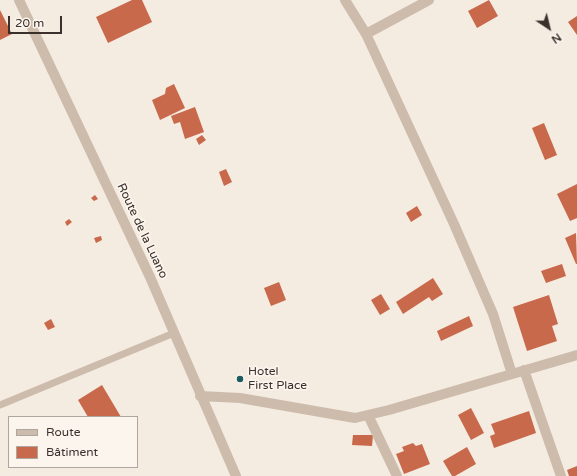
<!DOCTYPE html>
<meta charset="utf-8">
<style>
body{margin:0}
#map{position:relative;width:577px;height:476px;overflow:hidden;background:#f4ebe1;font-family:"Varela Round",sans-serif}
canvas{display:block}
.legend{position:absolute;left:8px;top:416px;width:130px;height:52px;box-sizing:border-box;background:#fbf5ee;border:1px solid #aea6a0;margin:0;padding:5px 7px;list-style:none;font-size:12px;color:#3b302b}
.legend li{display:flex;align-items:center;gap:8px;height:20px}
.legend b{width:20px;border:1px solid #aea6a0}
.north{position:absolute;left:529px;top:8px;width:40px;height:40px;-webkit-text-stroke:3px #fbf5ee;paint-order:stroke;rotate:145deg;font-size:11px;font-weight:700;line-height:16px;text-align:center;color:#3b302b}
.north::after{content:'';display:block;margin:auto;width:14px;height:18px;background:#3b302b;clip-path:polygon(50% 0,100% 100%,50% 72%,0 100%)}
.scale{position:absolute;left:8px;top:16px;width:54px;height:18px;box-sizing:border-box;border:2px solid #3b302b;border-top:0;padding-left:5px;font-size:12px;line-height:14px;white-space:nowrap;color:#3b302b;-webkit-text-stroke:3px #fbf5ee;paint-order:stroke}
</style>
<div id="map">
<canvas width="577" height="476"></canvas>
<ul class="legend">
<li><b style="height:5px;background:#cdbbac"></b>Route</li>
<li><b style="height:11px;background:#c8694b"></b>Bâtiment</li>
</ul>
<div class="north">N</div>
<div class="scale">20 m</div>
</div>
<script>
const ctx = document.querySelector('canvas').getContext('2d');
ctx.lineJoin = 'round';
function fillPath(path, color) { ctx.fillStyle = color; ctx.fill(path, 'evenodd'); }
const shape = rows => new Path2D(rows.map(r => 'M' + r).join(''));
function trace(path, color, width, dash) { ctx.strokeStyle = color; ctx.lineWidth = width; ctx.lineCap = dash ? 'butt' : 'round'; ctx.setLineDash(dash || []); ctx.stroke(path); }
function drawText(font, color, halo, rows, align = 'center') {
  ctx.font = font + ' "Varela Round",sans-serif'; ctx.lineWidth = 3.5; ctx.setLineDash([]); ctx.textBaseline = 'middle'; ctx.strokeStyle = halo; ctx.fillStyle = color; for (const [text, x, y, turn = 0] of rows) {
    ctx.save(); ctx.translate(x, y); ctx.rotate((+turn || 0) * Math.PI / 180); ctx.textAlign = isNaN(turn) ? turn : align; if (halo) ctx.strokeText(text, 0, 0); ctx.fillText(text, 0, 0); ctx.restore();
  }
}
const building = shape([
 [132,0,142,0,152,22,108,43,96,17],
 [489,0,498,16,477,28,468,11],
 [0,10,12,34,0,40],
 [577,16,577,35,568,22],
 [174,84,185,108,160,120,152,100,165,94,166,88],
 [195,107,204,132,185,139,180,122,174,124,171,116],
 [544,123,557,155,545,160,532,128],
 [202,135,206,140,199,145,196,139],
 [226,169,232,182,224,186,219,172],
 [577,184,577,218,570,221,557,194],
 [95,195,98,199,94,201,91,198],
 [417,206,422,215,411,222,406,213],
 [69,219,72,222,67,226,65,222],
 [576,233,577,264,576,264,565,238],
 [101,236,102,240,96,243,94,238],
 [562,264,566,276,546,283,541,271],
 [433,278,443,294,432,301,429,297,403,314,396,302],
 [279,282,286,300,271,306,264,288],
 [381,294,390,309,380,315,371,300],
 [549,295,558,324,552,326,557,341,527,351,513,307],
 [469,316,473,326,441,341,437,331],
 [51,319,55,327,48,330,44,323],
 [102,385,121,417,88,417,78,400],
 [471,408,484,433,471,440,458,415],
 [529,411,536,433,494,448,490,436,495,434,491,424],
 [353,435,373,435,372,446,352,445],
 [413,443,416,446,422,444,430,464,404,474,396,454,404,451,402,447],
 [467,447,476,464,455,476,452,476,443,461],
 [577,466,577,476,569,476,567,470]
]);
const service = shape([
 [0,405,174,333]
]);
const minor = shape([
 [19,0,150,277,236,476],
 [345,0,366,34,454,224,493,314,512,374],
 [366,34,429,0],
 [524,370,561,476],
 [200,396,240,398,355,418,389,410,577,355],
 [368,415,397,476]
]);
const markers = [
 [240,379,4,"#1f5a5e"]
];
const streetNames = [
 ["Route de la Luano",142,231,65]
];
const poiNames = [
 ["Hotel",248,372],
 ["First Place",248,386]
];
fillPath(building, '#c8694b');
trace(service, '#cdbbac', 7);
trace(minor, '#cdbbac', 10);
for (const [x, y, r, color] of markers) { const dot = new Path2D(); dot.arc(x, y, r, 0, 2 * Math.PI); ctx.fillStyle = color; ctx.fill(dot); trace(dot, '#fbf5ee', 1.5); }
drawText('12px', '#3b302b', '#fbf5ee', streetNames);
drawText('12px', '#3b302b', '#fbf5ee', poiNames, 'left');
</script>
